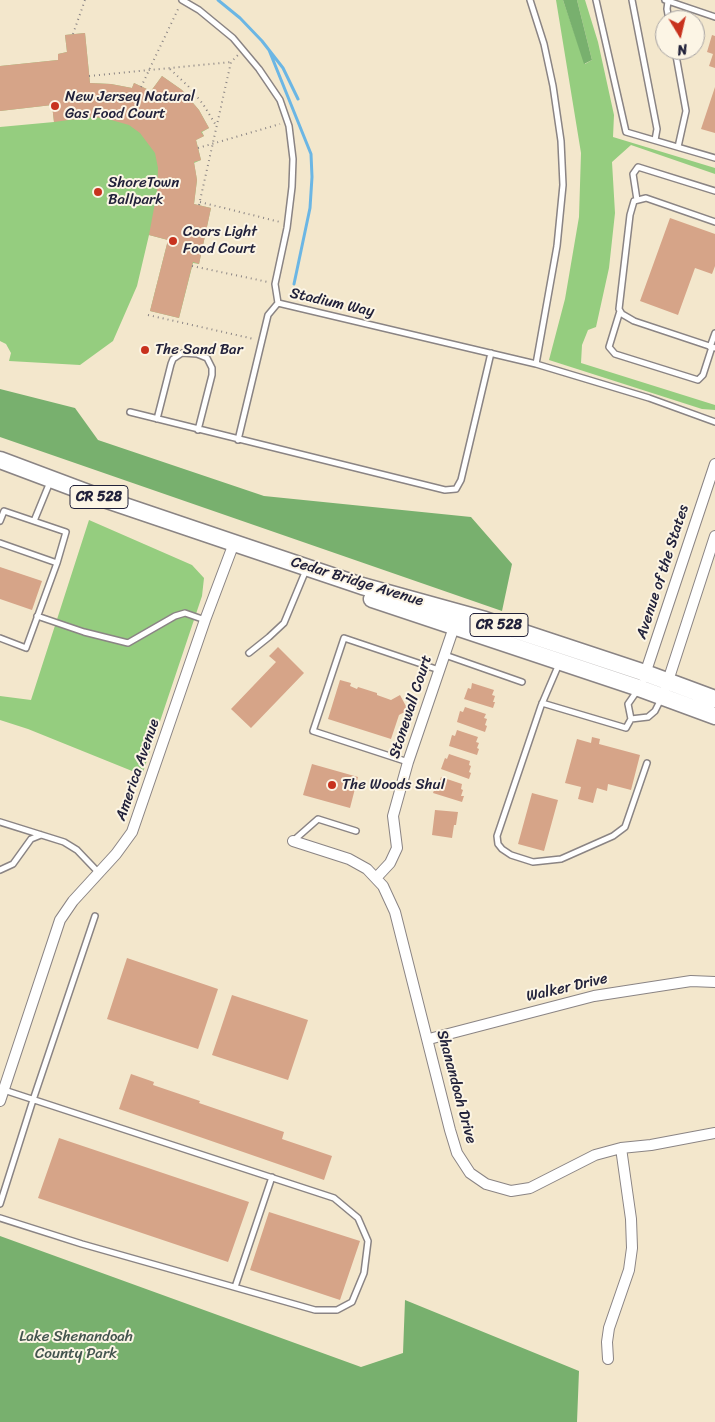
<!DOCTYPE html>
<style>
body{margin:0}
#map{position:relative;width:715px;height:1422px;overflow:hidden;background:#f3e7cc;font-family:Sriracha,sans-serif}
canvas{display:block}
.north{position:absolute;left:655px;top:10px;width:50px;height:50px;box-sizing:border-box;background:#fcf5e5;border:1px solid #a5a1a1;border-radius:50%;rotate:171deg;font-size:14px;font-weight:700;line-height:20px;text-align:center;color:#22223b}
.north::after{content:'';display:block;margin:auto;width:18px;height:22px;background:#c8321e;clip-path:polygon(50% 0,100% 100%,50% 72%,0 100%)}
</style>
<div id="map">
<canvas width="715" height="1422"></canvas>
<div class="north">N</div>
</div>
<script>
const ctx = document.querySelector('canvas').getContext('2d');
ctx.lineJoin = 'round';
function fillPath(path, color) { ctx.fillStyle = color; ctx.fill(path, 'evenodd'); }
const shape = rows => new Path2D(rows.map(r => 'M' + r).join(''));
function trace(path, color, width, dash) { ctx.strokeStyle = color; ctx.lineWidth = width; ctx.lineCap = dash ? 'butt' : 'round'; ctx.setLineDash(dash || []); ctx.stroke(path); }
function drawText(font, color, halo, rows, align = 'center') {
  ctx.font = font + ' Sriracha,sans-serif'; ctx.lineWidth = 4; ctx.setLineDash([]); ctx.textBaseline = 'middle'; ctx.strokeStyle = halo; ctx.fillStyle = color; for (const [text, x, y, turn = 0] of rows) {
    ctx.save(); ctx.translate(x, y); ctx.rotate((+turn || 0) * Math.PI / 180); ctx.textAlign = isNaN(turn) ? turn : align; if (halo) ctx.strokeText(text, 0, 0); ctx.fillText(text, 0, 0); ctx.restore();
  }
}
const green = shape([
 [556,0,563,0,585,64,592,60,577,0,585,0,598,42,614,115,613,137,715,168,715,174,631,145,612,162,615,213,609,268,596,327,588,330,582,345,581,363,715,405,715,410,702,409,549,360,565,299,579,217,581,153],
 [85,33,90,83,111,84,132,88,134,83,151,91,162,76,182,90,199,110,209,128,202,132,204,136,196,140,201,160,194,163,197,180,194,204,211,208,199,264,193,263,179,318,150,311,168,240,149,235,137,286,113,341,80,365,9,361,11,353,6,344,0,341,0,127,54,122,52,105,0,111,0,66,58,60,58,54,67,52,65,35],
 [89,520,192,565,204,578,202,596,142,775,28,729,0,720,0,696,31,700]
]);
const forest = shape([
 [563,0,577,0,592,60,584,64],
 [0,389,75,408,98,440,264,496,471,517,512,564,502,611,0,437],
 [0,1236,361,1367,403,1353,405,1300,579,1371,577,1422,0,1422]
]);
const stream = shape([
 [218,0,240,18,262,41,283,68,298,99],
 [269,50,311,154,312,177,310,208,294,284]
]);
const building = shape([
 [85,33,90,83,111,84,132,88,134,83,151,91,162,76,182,90,199,110,209,128,201,132,204,136,196,140,201,160,194,162,197,180,194,204,211,208,199,264,193,262,179,318,150,311,168,240,149,235,157,192,158,168,155,153,140,133,129,125,104,118,91,117,54,122,52,105,0,111,0,66,58,60,58,54,67,52,65,35],
 [712,35,715,36,715,68,709,66,713,54,707,52],
 [715,87,715,133,701,129],
 [670,218,715,234,715,266,712,274,695,268,678,315,640,301],
 [0,567,42,581,32,610,0,599],
 [278,647,304,673,251,728,231,709,276,662,269,656],
 [340,680,351,683,350,686,357,689,358,687,377,693,377,695,391,700,400,695,408,710,399,715,391,739,328,719],
 [472,683,494,690,492,695,495,696,493,702,495,702,493,708,464,699,468,688,471,689],
 [465,707,486,714,484,718,487,719,485,725,487,726,485,732,457,722,460,711,463,712],
 [457,730,478,737,476,742,479,743,477,748,479,749,477,755,449,746,452,735,455,736],
 [592,737,600,739,599,744,640,755,631,790,608,784,607,791,597,788,593,803,578,799,581,787,565,783,577,739,591,743],
 [449,754,470,761,469,765,471,766,469,772,471,773,469,779,441,769,445,758,447,759],
 [312,764,358,777,350,808,303,795],
 [441,777,462,784,461,789,463,790,461,796,464,796,462,802,433,793,437,782,439,783],
 [532,793,558,800,544,851,518,844],
 [435,810,458,812,456,825,454,825,452,838,432,835],
 [127,958,218,989,198,1049,107,1019],
 [232,995,308,1020,288,1080,212,1055],
 [131,1074,154,1082,153,1085,200,1101,199,1103,284,1132,282,1139,332,1156,324,1180,119,1109],
 [59,1138,249,1202,228,1262,38,1198],
 [269,1212,360,1241,340,1300,250,1270]
]);
const path = shape([
 [73,34,85,0],
 [170,69,188,86,203,104,217,127],
 [89,76,231,62],
 [141,87,179,7],
 [198,148,280,124],
 [200,202,280,222],
 [199,205,231,62,238,55],
 [192,266,268,282],
 [148,315,254,339]
]);
const service = shape([
 [182,0,199,10,233,38,259,69,280,100,289,126,293,159,292,187,287,228,275,284,278,303,536,364,649,398,715,422],
 [530,0,544,44,553,86,561,141,563,185,557,246,536,364],
 [596,0,626,132,715,158],
 [632,0,657,129,655,140],
 [665,0,715,17],
 [668,1,667,9,669,20],
 [675,50,686,111,678,147],
 [637,200,633,174,638,167,715,191],
 [715,222,646,198,634,201,630,215,619,309,622,314,634,321,715,348],
 [620,311,609,347,615,354,698,380,703,375,712,347],
 [710,347,715,333],
 [130,412,445,490,456,489,461,480,491,353],
 [157,419,171,364,173,359,182,353,197,354,207,358,212,368,212,375,198,430],
 [238,440,268,315,278,303],
 [0,521,4,511,66,532,57,563,0,543],
 [34,521,50,482],
 [37,616,84,632,128,643,175,616,185,613,205,620],
 [0,638,26,648,57,563],
 [249,653,269,637,284,623,306,570],
 [445,655,522,682],
 [559,664,541,706,497,836,498,844,502,849,511,855,533,862,561,859,613,836,625,827,647,763],
 [542,703,626,728,631,719,628,704,637,691],
 [631,719,648,717,655,711,661,699],
 [408,762,313,731,344,638,439,670],
 [0,822,64,842,77,850,98,872],
 [293,841,318,819,356,831],
 [0,870,13,864,31,839,41,835],
 [0,1204,33,1100,95,916],
 [0,1218,82,1244,315,1310,337,1310,352,1302,364,1273,368,1241,358,1218,334,1198,4,1090],
 [235,1287,272,1177]
]);
const minor = shape([
 [644,677,715,464],
 [666,687,715,536],
 [293,841,349,859,367,869,383,886,395,912,450,1130,457,1153,470,1173,486,1184,511,1191,530,1188,595,1155,621,1148,651,1145,715,1133],
 [376,878,390,863,397,848,393,816,408,762,454,627],
 [429,1039,594,996,691,981,715,982],
 [0,1101,60,920,73,901,116,854,132,832,205,620,234,543],
 [608,1359,607,1342,609,1328,629,1270,632,1248,631,1219,621,1148]
]);
const primary = shape([
 [0,460,104,499,234,543,362,586,485,620,645,673,715,699],
 [372,599,639,688,715,716]
]);
const markers = [
 [55,106,5,"#c8321e"],
 [98,192,5,"#c8321e"],
 [173,241,5,"#c8321e"],
 [145,350,5,"#c8321e"],
 [332,785,5,"#c8321e"]
];
const shields = [
 [99,497,58],
 [499,625,58]
];
const shieldNames = [
 ["CR 528",99,497],
 ["CR 528",499,625]
];
const poiNames = [
 ["New Jersey Natural",65,97],
 ["Gas Food Court",65,114],
 ["ShoreTown",108,183],
 ["Ballpark",108,200],
 ["Coors Light",183,232],
 ["Food Court",183,249],
 ["The Sand Bar",155,350],
 ["The Woods Shul",342,785]
];
const streetNames = [
 ["Stadium Way",332,303,13],
 ["Avenue of the States",663,572,-72],
 ["Cedar Bridge Avenue",357,582,17],
 ["Stonewall Court",411,707,-72],
 ["America Avenue",138,770,-71],
 ["Walker Drive",567,988,-13],
 ["Shanandoah Drive",456,1087,75]
];
const parkNames = [
 ["Lake Shenandoah",76,1337],
 ["County Park",76,1354]
];
fillPath(green, '#95cd7f');
fillPath(forest, '#78b06e');
trace(stream, '#6bb6e4', 3);
fillPath(building, '#d6a488');
trace(service, '#8a8484', 8);
trace(minor, '#8a8484', 12);
trace(primary, '#8a8484', 19);
trace(path, '#8a8484', 2, [1, 4]);
trace(service, '#fff', 5);
trace(minor, '#fff', 10);
trace(primary, '#fff', 16);
for (const [x, y, r, color] of markers) { const dot = new Path2D(); dot.arc(x, y, r, 0, 2 * Math.PI); ctx.fillStyle = color; ctx.fill(dot); trace(dot, '#fcf5e5', 2); }
for (const [x, y, w] of shields) { const box = new Path2D(); box.roundRect(x - w / 2, y - 11.5, w, 23, 4); ctx.fillStyle = '#fcf5e5'; ctx.fill(box); trace(box, '#22223b', 1); }
drawText('bold 14px', '#22223b', null, shieldNames);
drawText('15px', '#22223b', '#fcf5e5', poiNames, 'left');
drawText('15px', '#22223b', '#fcf5e5', streetNames);
drawText('15px', '#44554f', '#fcf5e5', parkNames);
</script>
